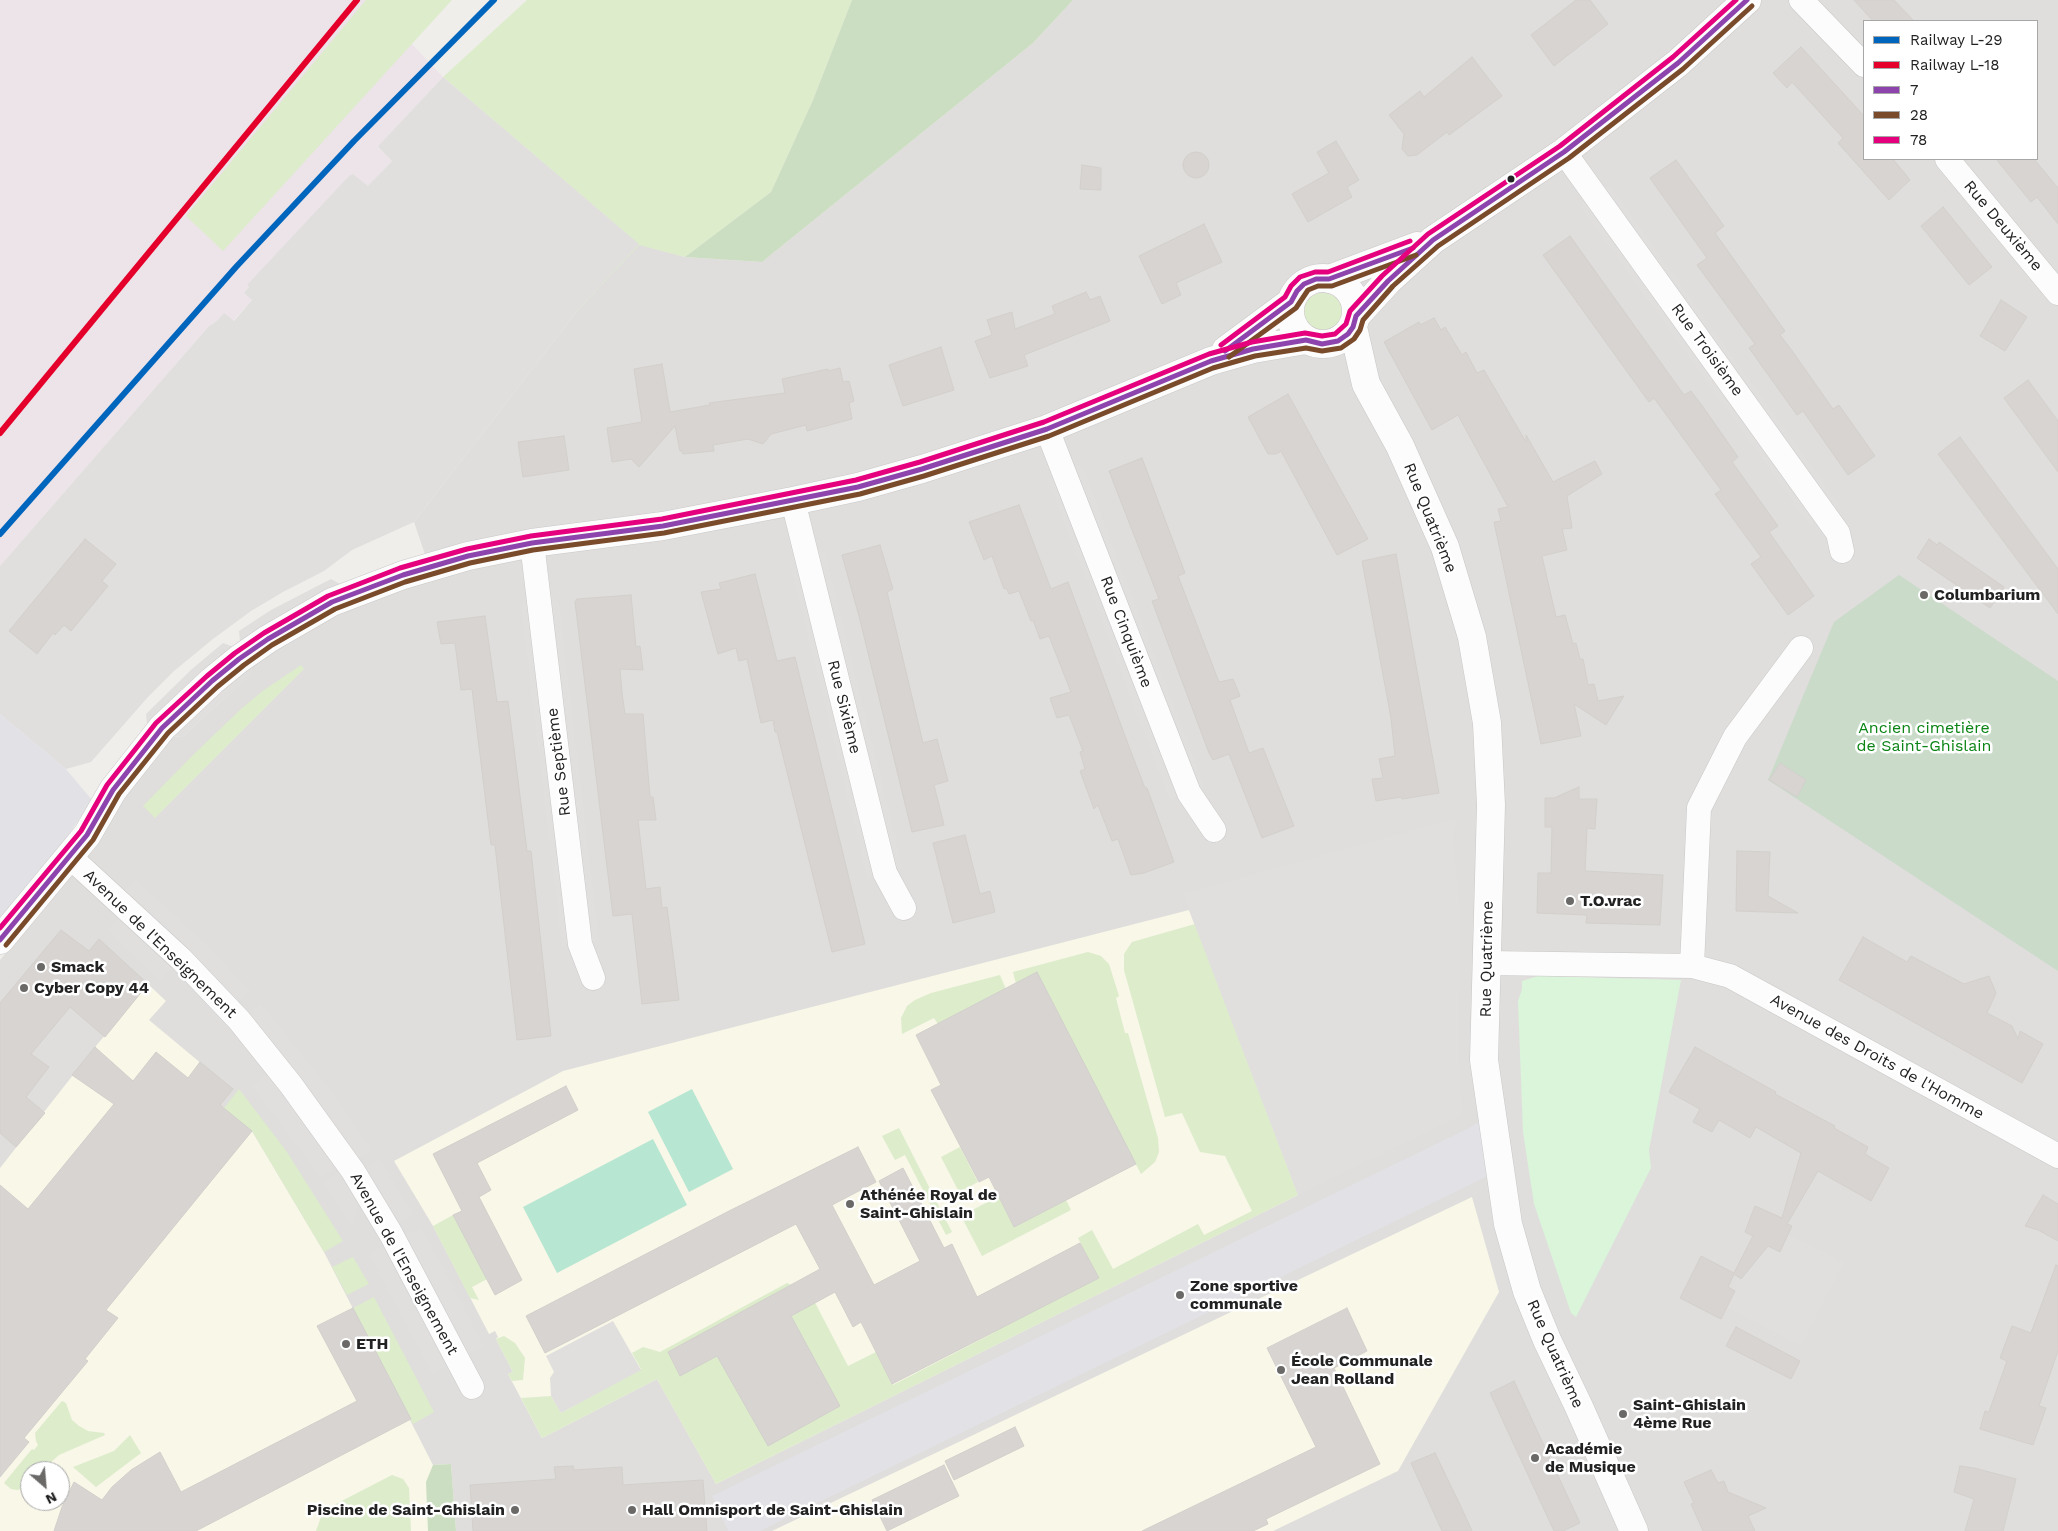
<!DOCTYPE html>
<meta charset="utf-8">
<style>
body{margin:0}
#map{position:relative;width:2058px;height:1531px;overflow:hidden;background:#f0eeeb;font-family:"Work Sans",sans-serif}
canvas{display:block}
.legend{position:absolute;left:1863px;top:20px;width:175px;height:140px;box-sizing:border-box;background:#fff;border:1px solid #a7a7a7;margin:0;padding:6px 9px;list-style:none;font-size:15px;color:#222}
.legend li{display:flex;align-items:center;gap:10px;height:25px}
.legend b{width:25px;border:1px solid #a7a7a7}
.north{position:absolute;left:20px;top:1461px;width:50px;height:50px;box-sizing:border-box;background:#fff;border:1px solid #a7a7a7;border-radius:50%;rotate:153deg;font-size:14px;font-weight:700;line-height:20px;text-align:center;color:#222}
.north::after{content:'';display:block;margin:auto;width:18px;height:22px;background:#6a6968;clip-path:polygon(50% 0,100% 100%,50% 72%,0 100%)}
</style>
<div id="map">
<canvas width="2058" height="1531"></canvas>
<ul class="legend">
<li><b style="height:6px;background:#0065bd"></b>Railway L-29</li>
<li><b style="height:6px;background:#e4002b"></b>Railway L-18</li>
<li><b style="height:6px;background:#8e44ad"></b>7</li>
<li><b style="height:6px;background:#7a4b2a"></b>28</li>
<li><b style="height:6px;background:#e5007d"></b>78</li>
</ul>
<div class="north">N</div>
</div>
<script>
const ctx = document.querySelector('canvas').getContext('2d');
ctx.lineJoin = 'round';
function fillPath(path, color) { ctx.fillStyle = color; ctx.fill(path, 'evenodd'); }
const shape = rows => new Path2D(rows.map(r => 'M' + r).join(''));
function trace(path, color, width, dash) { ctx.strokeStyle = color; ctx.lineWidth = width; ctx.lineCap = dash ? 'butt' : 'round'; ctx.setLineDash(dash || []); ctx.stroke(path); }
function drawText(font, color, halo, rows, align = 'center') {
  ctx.font = font + ' "Work Sans",sans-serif'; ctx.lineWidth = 5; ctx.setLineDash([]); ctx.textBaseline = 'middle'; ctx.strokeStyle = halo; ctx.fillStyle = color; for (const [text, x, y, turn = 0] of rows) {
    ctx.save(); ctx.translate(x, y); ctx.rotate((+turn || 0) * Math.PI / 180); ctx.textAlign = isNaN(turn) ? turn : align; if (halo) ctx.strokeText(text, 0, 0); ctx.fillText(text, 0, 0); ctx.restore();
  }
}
const residential = shape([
 [1073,0,2058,0,2058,1531,0,1531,0,960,100,841,135,776,172,737,184,736,210,711,250,676,252,665,290,639,331,617,364,603,433,578,414,522,578,310,639,244,685,257,762,262,1033,43],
 [1864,21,2037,21,2037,159,1864,159],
 [30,1471,60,1471,60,1501,30,1501]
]);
const industrial = shape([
 [0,0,394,0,412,44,443,77,380,144,378,148,392,161,368,187,353,174,247,286,249,287,244,293,252,300,233,321,218,320,209,326,0,566]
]);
const education = shape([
 [1189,910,1298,1195,716,1484,657,1379,542,1438,508,1374,513,1372,496,1339,498,1337,495,1331,489,1334,433,1226,394,1161,563,1071],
 [148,984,166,1001,149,1020,232,1089,220,1105,252,1131,324,1252,433,1465,451,1464,456,1531,0,1531,0,1168,95,1047],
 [30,1471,60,1471,60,1501,30,1501],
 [1472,1197,1499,1292,1398,1471,1273,1531,772,1531]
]);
const grass = shape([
 [366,0,452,0,223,251,186,216],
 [527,0,852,0,813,100,771,192,685,257,639,245,578,310,411,499,636,242,443,77],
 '1304 312a19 19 0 1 1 38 0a19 19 0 1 1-38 0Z',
 [301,665,304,669,155,818,143,806,193,755,242,708,264,690],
 [1195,924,1298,1195,716,1484,657,1379,542,1438,521,1398,551,1396,561,1413,641,1369,632,1353,643,1347,660,1352,787,1283,811,1295,848,1366,876,1352,893,1385,995,1332,977,1297,1010,1280,1028,1314,1098,1278,1078,1238,1092,1230,1113,1269,1198,1224,1204,1235,1252,1211,1225,1156,1200,1152,1182,1113,1165,1117,1124,970,1124,954,1132,942],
 [1088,952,1101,956,1109,964,1119,996,1116,998,1125,1033,1128,1033,1158,1138,1159,1152,1155,1162,1141,1174,1037,973,1016,984,1013,972],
 [1000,975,1006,989,938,1024,934,1018,902,1034,901,1018,907,1006,915,1000,931,993],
 [239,1089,287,1152,343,1241,324,1252,252,1131,224,1108],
 [899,1128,952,1232,946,1235,905,1155,895,1160,882,1136],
 [960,1147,978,1182,959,1192,941,1157],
 [999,1196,1014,1227,1066,1200,1071,1210,982,1256,961,1216],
 [453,1215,487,1279,472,1287,479,1300,470,1298,433,1226],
 [353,1257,369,1284,347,1295,332,1267],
 [374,1297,434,1412,413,1424,353,1308],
 [504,1336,515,1343,525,1358,523,1380,512,1381,508,1374,513,1372,496,1339],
 [62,1401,66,1403,72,1420,79,1426,88,1431,104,1433,105,1435,59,1455,41,1471,30,1471,30,1482,24,1488,17,1490,11,1489,4,1483,32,1449,34,1450,38,1445,36,1441,35,1433],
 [130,1435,141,1453,96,1487,73,1467,114,1451],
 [392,1475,403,1479,409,1488,411,1531,316,1531,321,1517,330,1507]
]);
const forest = shape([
 [852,0,1073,0,1033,43,762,262,685,257,771,192,813,100],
 [451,1464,456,1531,428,1531,426,1482,433,1465]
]);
const cemetery = shape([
 [1899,575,2058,681,2058,971,1768,780,1834,622]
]);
const park = shape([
 [1538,976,1681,980,1649,1150,1651,1168,1576,1317,1571,1313,1534,1204,1523,1132,1518,1001,1522,989,1522,981]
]);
const pitch = shape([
 [692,1089,733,1169,689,1192,648,1112],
 [653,1139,687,1205,557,1273,523,1207]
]);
const parking = shape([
 [443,77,639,244,578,310,414,522,352,550,324,571,283,592,251,611,213,639,174,671,148,697,91,762,66,769,0,714,0,566,209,326,218,320,224,313,234,321,252,300,244,293,249,287,247,285,349,176,353,174,368,186,392,161,378,147,380,144],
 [1601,187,1611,187,1840,505,1833,508],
 [1585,198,1815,520,1813,524,1810,526,1581,208],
 [1074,465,1083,467,1205,787,1198,788],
 [1055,473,1177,793,1176,797,1170,801,1048,481],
 [815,547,825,553,903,868,896,869],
 [796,552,874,871,871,876,867,877,789,561],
 [331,579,342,585,276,618,240,642,239,631,271,610],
 [548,592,559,602,599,941,590,942],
 [529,595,570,945,562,946,521,606],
 [223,643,234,647,185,688,147,724,146,714,192,669],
 [252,665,251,676,210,711,184,736,172,737,206,703],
 [1457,818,1453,837,1460,912,1459,1054,1462,1115,1298,1195,1183,894],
 [135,878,205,943,251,991,238,1003,124,891],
 [118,918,172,968,160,981,107,931],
 [261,1003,335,1095,372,1150,357,1159,247,1015],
 [267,1074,310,1130,336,1168,321,1178,252,1086],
 [379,1159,414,1214,396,1223,363,1168],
 [339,1172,359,1204,352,1226,323,1182],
 [1766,1223,1844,1263,1801,1346,1723,1305],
 [422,1228,484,1346,467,1355,404,1234],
 [385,1245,450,1365,432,1374,369,1254],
 [613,1321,641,1370,561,1413,551,1396,550,1378,554,1372,546,1356]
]);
const plaza = shape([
 [0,714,66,769,92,800,63,843,0,918],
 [1490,1115,1498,1171,760,1531,728,1531,712,1496,1467,1129]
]);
const building = shape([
 [1576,0,1590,0,1608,24,1554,66,1531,35,1576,0],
 [1854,0,1894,0,1914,21,1873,21,1854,0],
 [1801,47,1864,116,1864,159,1893,159,1910,180,1889,200,1838,143,1843,138,1792,82,1787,88,1773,73,1801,47],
 [1472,57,1502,96,1449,135,1447,132,1417,155,1408,156,1402,149,1404,134,1389,115,1420,91,1424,97,1472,57],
 [1336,141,1359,180,1347,187,1352,197,1308,222,1292,194,1329,173,1317,152,1336,141],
 '1183 165a13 13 0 1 1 26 0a13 13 0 1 1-26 0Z',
 [1996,159,2034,159,2058,188,2058,224,2037,197,2031,202,1996,159],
 [1676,160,1724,226,1715,233,1785,331,1780,335,1790,348,1833,409,1839,405,1875,456,1848,475,1803,411,1797,415,1749,348,1755,344,1697,265,1707,258,1650,178,1676,160],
 [1082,165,1101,168,1101,190,1080,189,1082,165],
 [1943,207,1992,267,1969,285,1921,226,1943,207],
 [1204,224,1222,262,1176,283,1181,295,1162,304,1139,256,1204,224],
 [1570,236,1684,395,1691,391,1703,407,1738,457,1732,462,1778,526,1769,532,1814,596,1788,615,1751,564,1761,557,1715,494,1721,490,1654,398,1649,402,1543,255,1570,236],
 [1086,292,1090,300,1100,296,1110,321,1024,355,1028,366,990,378,975,341,992,335,987,320,1012,312,1015,329,1055,314,1052,306,1086,292],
 [2001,300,2027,317,2005,351,1980,336,2001,300],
 [1434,318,1441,330,1445,327,1462,355,1466,352,1477,373,1484,370,1526,442,1526,435,1553,482,1595,461,1602,474,1567,496,1572,528,1562,529,1567,550,1542,556,1556,617,1565,615,1573,644,1576,643,1580,659,1583,659,1588,685,1594,684,1598,701,1624,696,1606,725,1574,704,1581,736,1541,744,1494,522,1501,521,1498,509,1508,507,1458,415,1432,430,1384,342,1419,322,1420,325,1434,318],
 [941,347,954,390,903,406,889,365,941,347],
 [662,364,670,412,710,405,709,403,785,393,782,379,828,369,828,371,840,368,843,382,849,381,854,401,849,403,852,419,807,431,806,425,771,434,763,444,748,439,713,445,714,451,683,454,682,451,680,451,675,426,639,467,631,459,612,462,607,428,642,422,634,369,662,364],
 [2028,380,2058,421,2058,472,2004,398,2028,380],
 [1288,394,1368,539,1337,555,1281,451,1276,454,1268,454,1248,417,1288,394],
 [564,436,569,470,523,477,518,442,564,436],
 [1960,437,2058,569,2058,614,1938,454,1960,437],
 [1142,458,1185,573,1178,576,1219,682,1233,679,1240,696,1230,700,1249,753,1263,748,1294,826,1262,838,1229,754,1213,760,1209,753,1152,601,1159,599,1109,471,1142,458],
 [1019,505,1051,589,1068,582,1131,752,1145,788,1147,788,1174,862,1144,873,1131,875,1118,839,1112,841,1098,805,1094,809,1080,771,1085,769,1080,752,1083,751,1069,715,1057,718,1050,698,1071,692,1049,636,1040,639,1033,620,1031,621,1019,591,1009,594,1006,588,1004,589,992,556,984,560,969,522,1019,505],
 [85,539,116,564,102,581,108,586,71,631,64,625,55,635,53,633,37,654,9,631,85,539],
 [1929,539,1937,545,1939,542,2004,587,1990,608,1917,558,1929,539],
 [880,545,893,589,887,592,923,743,937,739,948,781,934,785,944,825,912,832,859,616,842,555,880,545],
 [1396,554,1439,793,1402,799,1401,797,1376,801,1372,779,1383,778,1379,759,1395,756,1391,718,1362,561,1396,554],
 [755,574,777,661,795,657,865,944,832,952,777,732,775,732,773,720,761,723,747,659,739,661,736,648,718,654,701,592,721,589,719,583,755,574],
 [631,595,636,647,640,646,643,670,620,669,622,693,625,714,643,714,650,797,653,797,656,820,638,820,646,889,660,887,662,908,667,907,679,1000,642,1004,632,914,613,916,575,602,577,599,631,595],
 [485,616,497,702,508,701,527,851,531,851,551,1036,517,1040,495,845,491,845,472,689,461,690,455,643,441,644,437,622,485,616],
 [1780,763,1806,780,1797,797,1769,780,1780,763],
 [1579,787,1579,799,1597,799,1595,829,1587,828,1585,871,1663,875,1660,925,1586,923,1587,915,1537,913,1538,873,1551,873,1552,827,1545,827,1545,798,1554,798,1579,787],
 [965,835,980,894,990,891,995,912,953,923,933,843,965,835],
 [1737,851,1770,852,1768,896,1798,913,1736,911,1737,851],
 [61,930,89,951,99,939,148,984,105,1037,70,1007,31,1054,49,1067,26,1097,45,1113,16,1147,0,1133,0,1003,61,930],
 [1863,937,1907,962,1911,956,1964,984,1989,976,1996,993,1987,1013,2012,1026,2018,1039,2020,1031,2043,1044,2022,1083,1839,980,1863,937],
 [1037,972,1136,1164,1014,1227,989,1177,979,1182,931,1090,941,1085,916,1035,1037,972],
 [95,1047,133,1081,156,1052,188,1078,200,1062,233,1089,220,1105,252,1131,106,1310,118,1318,85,1359,88,1361,24,1438,29,1442,0,1477,0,1185,28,1209,114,1104,72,1075,95,1047],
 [1695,1047,1776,1092,1775,1094,1835,1126,1834,1128,1868,1147,1865,1154,1889,1168,1871,1201,1818,1171,1787,1224,1792,1226,1780,1252,1768,1246,1741,1279,1734,1274,1728,1287,1735,1291,1721,1319,1680,1298,1701,1256,1734,1273,1753,1236,1745,1232,1755,1206,1782,1218,1801,1153,1756,1127,1750,1138,1719,1120,1712,1132,1693,1122,1700,1109,1669,1092,1695,1047],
 [566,1086,578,1110,477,1163,491,1190,479,1197,522,1280,495,1295,453,1215,462,1211,433,1154,566,1086],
 [858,1147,876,1182,832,1205,874,1285,920,1261,879,1181,903,1168,944,1248,952,1244,977,1297,1080,1243,1099,1278,892,1384,861,1322,853,1327,835,1292,791,1316,840,1406,768,1446,717,1356,680,1376,668,1352,820,1269,796,1224,545,1353,526,1316,729,1211,858,1147],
 [2043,1195,2058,1204,2058,1241,2038,1230,2025,1226,2043,1195],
 [2056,1265,2058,1266,2058,1351,2039,1406,2046,1408,2033,1445,1980,1429,1985,1411,1989,1412,2007,1361,2000,1358,2012,1326,2031,1333,2056,1265],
 [353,1308,411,1419,196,1531,54,1531,62,1507,74,1482,102,1500,112,1487,131,1470,160,1452,181,1492,357,1401,317,1326,353,1308],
 [1347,1308,1367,1351,1334,1368,1380,1464,1266,1519,1268,1524,1253,1531,1142,1531,1316,1447,1267,1348,1347,1308],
 [1736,1327,1800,1361,1791,1379,1726,1346,1736,1327],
 [1514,1381,1580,1523,1563,1531,1554,1531,1490,1393,1514,1381],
 [1015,1427,1024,1446,954,1480,945,1461,1015,1427],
 [1435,1453,1462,1509,1472,1531,1442,1531,1411,1463,1435,1453],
 [944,1465,959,1496,887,1531,872,1500,944,1465],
 [573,1466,574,1470,622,1467,623,1485,703,1480,707,1531,473,1531,470,1485,556,1479,554,1467,573,1466],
 [1960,1466,1974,1468,2016,1479,2003,1531,1965,1531,1974,1499,1954,1492,1960,1466],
 [1711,1470,1718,1483,1724,1481,1728,1492,1766,1508,1748,1516,1755,1531,1703,1531,1691,1504,1694,1503,1684,1482,1711,1470]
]);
const minor = shape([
 [1801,0,1864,65],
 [1564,152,1838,533,1842,551],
 [1947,159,2058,293],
 [1047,429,1189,793,1214,830],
 [793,501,885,873,904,908],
 [532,543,580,944,593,978],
 [69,856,181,959,239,1020,291,1085,353,1171,391,1234,472,1387],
 [1487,963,1692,966,1730,976,2058,1156],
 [1692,966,1699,808,1735,737,1801,648]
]);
const tertiary = shape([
 '1290 311a33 33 0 1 1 66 0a33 33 0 1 1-66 0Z',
 [1329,279,1417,246],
 [1356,316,1388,281,1433,240,1564,152,1678,63,1747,0],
 [1353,327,1366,384,1400,446,1445,547,1472,637,1487,723,1491,805,1484,1060,1508,1224,1527,1291,1547,1340,1579,1407,1634,1531],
 [1226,350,1291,302],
 [0,940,87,835,113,790,162,728,212,681,239,659,268,639,332,602,403,575,468,556,532,543,663,526,793,501,858,487,922,469,1047,429,1211,361,1253,349,1306,340]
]);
const bus1 = shape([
 [1225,351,1291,302,1297,291,1304,284,1316,279,1329,279,1413,248],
 [0,940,87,835,113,790,162,728,212,681,239,659,268,639,332,602,403,575,468,556,532,543,663,526,858,487,922,469,1047,429,1211,361,1253,349,1306,340,1322,344,1338,341,1348,334,1353,327,1356,316,1388,281,1433,240,1564,152,1678,63,1747,0]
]);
const bus2 = shape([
 [1229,357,1296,308,1308,290,1318,286,1332,286,1416,255],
 [6,945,93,840,119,794,168,733,217,687,244,665,272,645,335,609,405,582,470,563,533,550,664,533,860,494,924,476,1049,436,1213,368,1255,356,1306,348,1322,351,1341,348,1354,339,1360,330,1363,320,1393,286,1438,246,1569,158,1683,69,1752,6]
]);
const bus3 = shape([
 [1221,345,1285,297,1291,286,1300,277,1315,272,1328,272,1410,241],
 [0,928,81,831,107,785,156,723,207,676,235,653,264,633,328,596,400,568,467,549,531,536,662,519,856,480,920,462,1044,422,1209,354,1252,342,1305,333,1322,336,1335,334,1346,324,1350,311,1382,276,1428,234,1560,146,1673,57,1736,0]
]);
const rail1 = shape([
 [0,534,236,267,354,141,494,0]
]);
const rail2 = shape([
 [0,433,357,0]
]);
const markers = [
 [1511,179,4.5,"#222"],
 [1924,595,5,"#6a6968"],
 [1570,901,5,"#6a6968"],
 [41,967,5,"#6a6968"],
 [24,988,5,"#6a6968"],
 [850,1204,5,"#6a6968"],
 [1180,1295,5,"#6a6968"],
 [346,1344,5,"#6a6968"],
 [1281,1370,5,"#6a6968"],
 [1623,1414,5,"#6a6968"],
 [1535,1458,5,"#6a6968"],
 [515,1510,5,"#6a6968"],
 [632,1510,5,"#6a6968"]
];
const streetNames = [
 ["Rue Deuxième",2003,226,50],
 ["Rue Troisième",1707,350,54],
 ["Rue Quatrième",1430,518,68],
 ["Rue Cinquième",1126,632,69],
 ["Rue Sixième",844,707,76],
 ["Rue Septième",559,762,-97],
 ["Avenue de l'Enseignement",160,944,44],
 ["Rue Quatrième",1487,959,-89],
 ["Avenue des Droits de l'Homme",1877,1057,29],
 ["Avenue de l'Enseignement",404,1264,61],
 ["Rue Quatrième",1555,1354,66]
];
const poiNames = [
 ["Columbarium",1934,595],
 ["T.O.vrac",1580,901],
 ["Smack",51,967],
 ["Cyber Copy 44",34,988],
 ["Athénée Royal de",860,1195],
 ["Saint-Ghislain",860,1213],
 ["Zone sportive",1190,1286],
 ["communale",1190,1304],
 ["ETH",356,1344],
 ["École Communale",1291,1361],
 ["Jean Rolland",1291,1379],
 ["Saint-Ghislain",1633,1405],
 ["4ème Rue",1633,1423],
 ["Académie",1545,1449],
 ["de Musique",1545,1467],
 ["Piscine de Saint-Ghislain",505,1510,"right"],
 ["Hall Omnisport de Saint-Ghislain",642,1510]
];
const parkNames = [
 ["Ancien cimetière",1924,728],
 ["de Saint-Ghislain",1924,746]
];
fillPath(residential, '#dfdedc');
fillPath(industrial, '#ede4e9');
fillPath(education, '#f8f7e8');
fillPath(grass, '#ddeccb');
fillPath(forest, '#cbdec1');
fillPath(cemetery, '#cadbca');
fillPath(park, '#daf5da');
fillPath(pitch, '#b7e6d2');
fillPath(parking, '#e0dfde');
fillPath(plaza, '#e2e1e5');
fillPath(building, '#d7d4d2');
trace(building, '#d3d0cc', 1);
trace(minor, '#c9c8c7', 25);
trace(tertiary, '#c9c8c7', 29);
trace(minor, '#fdfcfc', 24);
trace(tertiary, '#fdfcfc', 28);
trace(bus1, '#8e44ad', 5);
trace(bus2, '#7a4b2a', 5);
trace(bus3, '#e5007d', 5);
trace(rail1, '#0065bd', 6);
trace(rail2, '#e4002b', 6);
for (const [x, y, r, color] of markers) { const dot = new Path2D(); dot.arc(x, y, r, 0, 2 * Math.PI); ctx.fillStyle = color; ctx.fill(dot); trace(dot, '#fff', 2); }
drawText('16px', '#222', '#fff', streetNames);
drawText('bold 16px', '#222', '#fff', poiNames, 'left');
drawText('16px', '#0c8416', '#fff', parkNames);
</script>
